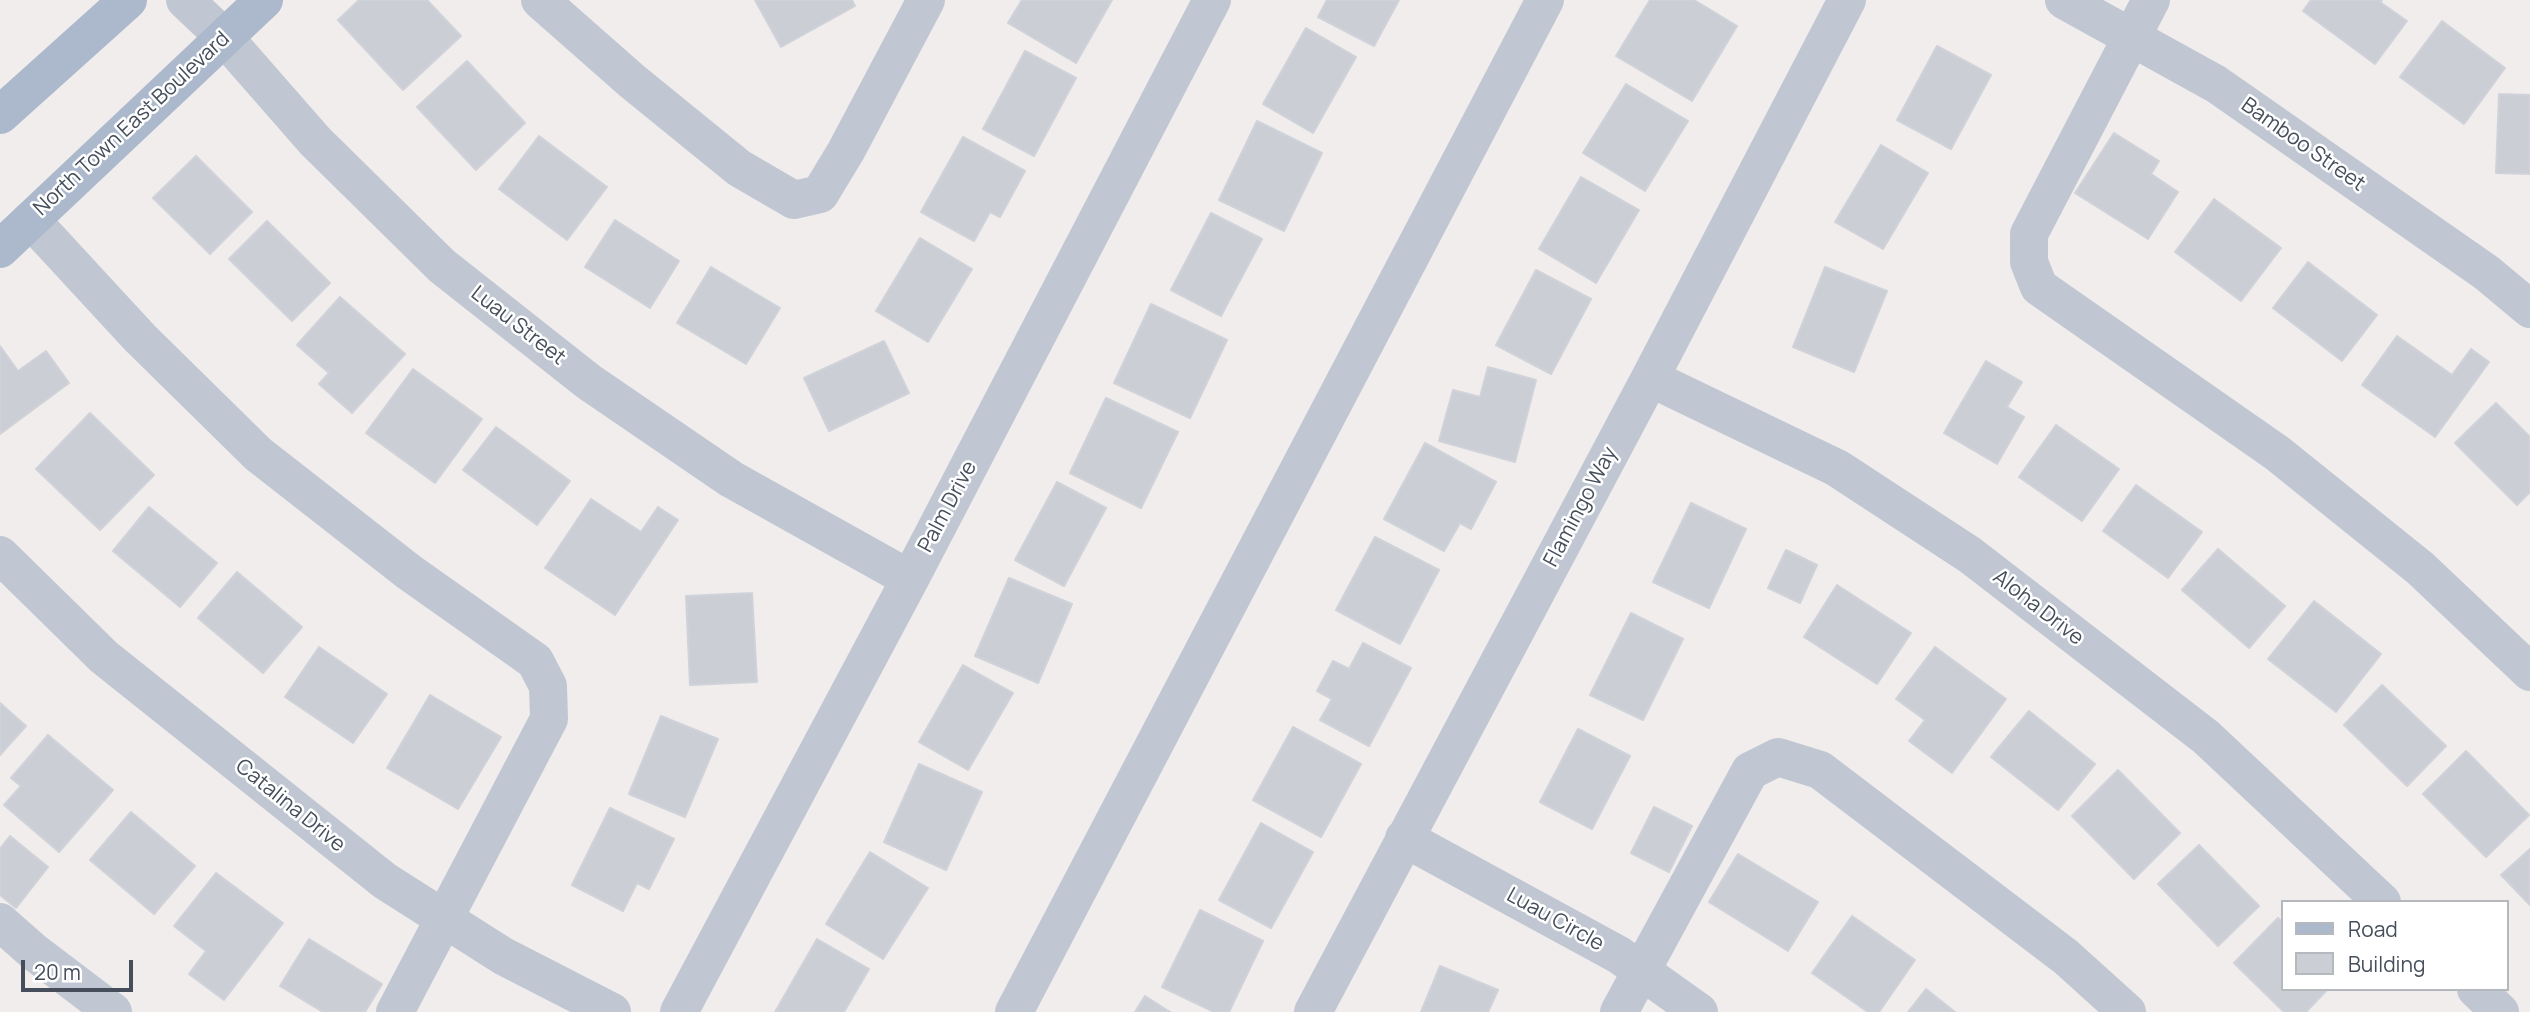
<!DOCTYPE html>
<style>
body{margin:0}
#map{position:relative;width:2530px;height:1012px;overflow:hidden;background:#f0edec;font-family:Manrope,sans-serif}
canvas{display:block}
.legend{position:absolute;left:2281px;top:900px;width:228px;height:91px;box-sizing:border-box;background:#fff;border:2px solid #b5b8bd;margin:0;padding:9px 12px;list-style:none;font-size:21px;color:#454e5a}
.legend li{display:flex;align-items:center;gap:14px;height:35px}
.legend b{width:35px;border:2px solid #b5b8bd}
.scale{position:absolute;left:21px;top:960px;width:112px;height:32px;box-sizing:border-box;border:4px solid #454e5a;border-top:0;padding-left:9px;font-size:21px;line-height:24px;white-space:nowrap;color:#454e5a;-webkit-text-stroke:5px #fff;paint-order:stroke}
</style>
<div id="map">
<canvas width="2530" height="1012"></canvas>
<ul class="legend">
<li><b style="height:9px;background:#acb9cc"></b>Road</li>
<li><b style="height:19px;background:#ccced5"></b>Building</li>
</ul>
<div class="scale">20 m</div>
</div>
<script>
const ctx = document.querySelector('canvas').getContext('2d');
ctx.lineJoin = 'round';
function fillPath(path, color) { ctx.fillStyle = color; ctx.fill(path, 'evenodd'); }
const shape = rows => new Path2D(rows.map(r => 'M' + r).join(''));
function trace(path, color, width, dash) { ctx.strokeStyle = color; ctx.lineWidth = width; ctx.lineCap = dash ? 'butt' : 'round'; ctx.setLineDash(dash || []); ctx.stroke(path); }
function drawText(font, color, halo, rows, align = 'center') {
  ctx.font = font + ' Manrope,sans-serif'; ctx.lineWidth = 5; ctx.setLineDash([]); ctx.textBaseline = 'middle'; ctx.strokeStyle = halo; ctx.fillStyle = color; for (const [text, x, y, turn = 0] of rows) {
    ctx.save(); ctx.translate(x, y); ctx.rotate((+turn || 0) * Math.PI / 180); ctx.textAlign = isNaN(turn) ? turn : align; if (halo) ctx.strokeText(text, 0, 0); ctx.fillText(text, 0, 0); ctx.restore();
  }
}
const building = shape([
 [359,0,427,0,461,36,403,90,338,20,359,0],
 [755,0,852,0,855,6,781,47,755,0],
 [1022,0,1112,0,1076,63,1008,23,1022,0],
 [1327,0,1399,0,1374,46,1318,17,1327,0],
 [1650,0,1694,0,1737,26,1692,101,1616,56,1650,0],
 [2311,0,2382,0,2380,2,2407,21,2375,64,2303,11,2311,0],
 [2442,21,2505,68,2464,124,2400,77,2442,21],
 [1306,28,1356,57,1313,133,1263,104,1306,28],
 [1937,46,1991,75,1951,149,1897,120,1937,46],
 [1025,51,1076,78,1034,156,983,129,1025,51],
 [467,61,525,123,476,170,417,107,467,61],
 [1626,84,1688,121,1645,191,1583,153,1626,84],
 [2499,94,2530,95,2530,174,2496,173,2499,94],
 [1257,121,1322,153,1284,231,1219,200,1257,121],
 [2114,133,2159,161,2151,174,2178,192,2148,239,2075,193,2114,133],
 [539,136,607,187,567,240,499,189,539,136],
 [963,137,1025,171,1000,217,990,212,974,241,921,212,963,137],
 [1881,145,1928,173,1883,249,1835,222,1881,145],
 [196,156,252,212,210,254,153,198,196,156],
 [1581,177,1639,210,1596,283,1539,249,1581,177],
 [2214,199,2281,248,2241,301,2175,252,2214,199],
 [1211,213,1262,239,1221,316,1171,290,1211,213],
 [615,220,679,261,650,308,585,267,615,220],
 [267,221,330,283,292,321,229,259,267,221],
 [920,238,972,269,928,342,876,311,920,238],
 [2308,262,2377,315,2342,361,2273,308,2308,262],
 [711,267,780,308,746,364,677,323,711,267],
 [1825,267,1887,291,1854,372,1793,347,1825,267],
 [1536,270,1591,299,1551,374,1496,345,1536,270],
 [340,297,405,354,352,413,319,384,329,373,297,345,340,297],
 [1151,304,1227,340,1190,418,1114,383,1151,304],
 [2397,336,2452,375,2471,349,2489,362,2435,437,2362,385,2397,336],
 [884,341,909,393,829,431,804,378,884,341],
 [0,346,18,371,46,351,69,383,0,434,0,346],
 [1986,361,2022,382,2007,407,2024,417,1997,464,1944,433,1986,361],
 [1488,367,1536,380,1515,462,1439,441,1453,390,1480,397,1488,367],
 [413,369,482,419,435,483,366,433,413,369],
 [1106,398,1178,432,1141,508,1070,473,1106,398],
 [2496,403,2530,437,2530,492,2517,505,2455,443,2496,403],
 [90,413,154,475,100,530,36,469,90,413],
 [2056,425,2119,469,2082,521,2019,477,2056,425],
 [496,427,570,481,537,525,463,470,496,427],
 [1425,443,1496,482,1471,529,1460,523,1444,551,1384,519,1425,443],
 [1057,482,1106,508,1064,586,1015,560,1057,482],
 [2136,485,2202,532,2168,578,2103,531,2136,485],
 [591,499,641,532,658,507,678,520,615,615,545,568,591,499],
 [1691,503,1746,529,1709,608,1653,582,1691,503],
 [149,507,217,563,180,607,113,551,149,507],
 [1375,537,1439,570,1400,644,1336,610,1375,537],
 [2218,549,2285,606,2249,648,2182,590,2218,549],
 [1786,550,1817,565,1800,603,1768,588,1786,550],
 [237,572,302,627,263,673,198,618,237,572],
 [1009,578,1072,604,1038,683,975,656,1009,578],
 [1837,585,1911,633,1877,684,1804,637,1837,585],
 [752,593,757,682,690,685,686,596,752,593],
 [2314,601,2381,654,2336,712,2268,659,2314,601],
 [1631,613,1683,639,1643,720,1590,695,1631,613],
 [1363,643,1411,668,1369,746,1320,720,1332,699,1317,691,1333,661,1349,669,1363,643],
 [319,647,387,694,353,743,285,697,319,647],
 [1935,647,2006,699,1952,773,1909,741,1925,720,1896,699,1935,647],
 [963,665,1013,693,968,770,919,742,963,665],
 [2382,685,2446,746,2407,786,2344,725,2382,685],
 [430,695,501,737,458,809,387,768,430,695],
 [0,703,26,726,0,755,0,703],
 [2029,711,2095,764,2058,810,1991,757,2029,711],
 [661,716,718,739,685,817,629,794,661,716],
 [1293,727,1361,764,1321,837,1253,800,1293,727],
 [1578,729,1630,756,1592,829,1540,802,1578,729],
 [48,735,113,790,59,852,4,805,21,786,11,778,48,735],
 [2466,751,2529,815,2486,857,2423,794,2466,751],
 [919,764,982,792,946,870,884,842,919,764],
 [2118,770,2180,833,2134,879,2072,816,2118,770],
 [1654,807,1692,826,1669,872,1631,853,1654,807],
 [610,808,674,839,649,889,637,883,623,911,572,885,610,808],
 [131,812,195,866,154,914,90,860,131,812],
 [1261,823,1313,852,1271,928,1219,900,1261,823],
 [10,836,48,867,16,908,0,895,0,849,10,836],
 [2199,845,2259,906,2218,946,2158,884,2199,845],
 [2530,849,2530,905,2501,875,2530,849],
 [870,852,928,888,883,959,826,924,870,852],
 [1738,854,1818,902,1788,951,1709,902,1738,854],
 [216,873,283,923,224,1000,189,974,206,951,174,926,216,873],
 [1200,910,1263,941,1229,1012,1214,1012,1162,987,1200,910],
 [1852,916,1915,960,1879,1012,1868,1012,1812,973,1852,916],
 [2278,918,2283,923,2283,989,2328,989,2306,1012,2284,1012,2234,963,2278,918],
 [309,939,382,984,365,1012,323,1012,280,986,309,939],
 [817,939,869,969,844,1012,775,1012,817,939],
 [1440,966,1498,990,1488,1012,1421,1012,1440,966],
 [1926,989,1955,1012,1908,1012,1926,989],
 [1145,996,1170,1012,1135,1012,1145,996]
]);
const minor = shape([
 [185,0,224,37,315,141,442,266,589,382,731,479,910,579],
 [540,0,632,81,739,168,794,200,820,194,846,151,926,0],
 [2064,0,2216,84,2487,273,2530,309],
 [2151,0,2029,234,2029,262,2039,287,2277,453,2420,568,2530,672],
 [31,220,140,338,258,454,409,572,535,661,548,686,549,719,395,1012],
 [1650,378,1837,468,1970,555,2206,737,2382,902],
 [0,555,104,657,385,881,503,956,612,1012],
 [1404,838,1619,955,1699,1012],
 [0,922,34,952,113,1012],
 [2476,989,2500,1012],
 [679,1012,910,579,1212,0],
 [1014,1012,1545,0],
 [1313,1012,1650,378,1847,0],
 [1619,1012,1750,771,1778,757,1820,770,2066,957,2127,1012]
]);
const major = shape([
 [0,115,128,0],
 [0,249,264,0]
]);
const streetNames = [
 ["North Town East Boulevard",132,124,-43],
 ["Bamboo Street",2303,145,35],
 ["Luau Street",518,326,38],
 ["Palm Drive",948,507,-62],
 ["Flamingo Way",1581,507,-62],
 ["Aloha Drive",2038,608,38],
 ["Catalina Drive",290,806,39],
 ["Luau Circle",1555,920,29]
];
fillPath(building, '#ccced5');
trace(building, '#d0d2d9', 2);
trace(minor, '#c0c7d2', 38);
trace(major, '#acb9cc', 38);
drawText('21px', '#454e5a', '#fff', streetNames);
</script>
